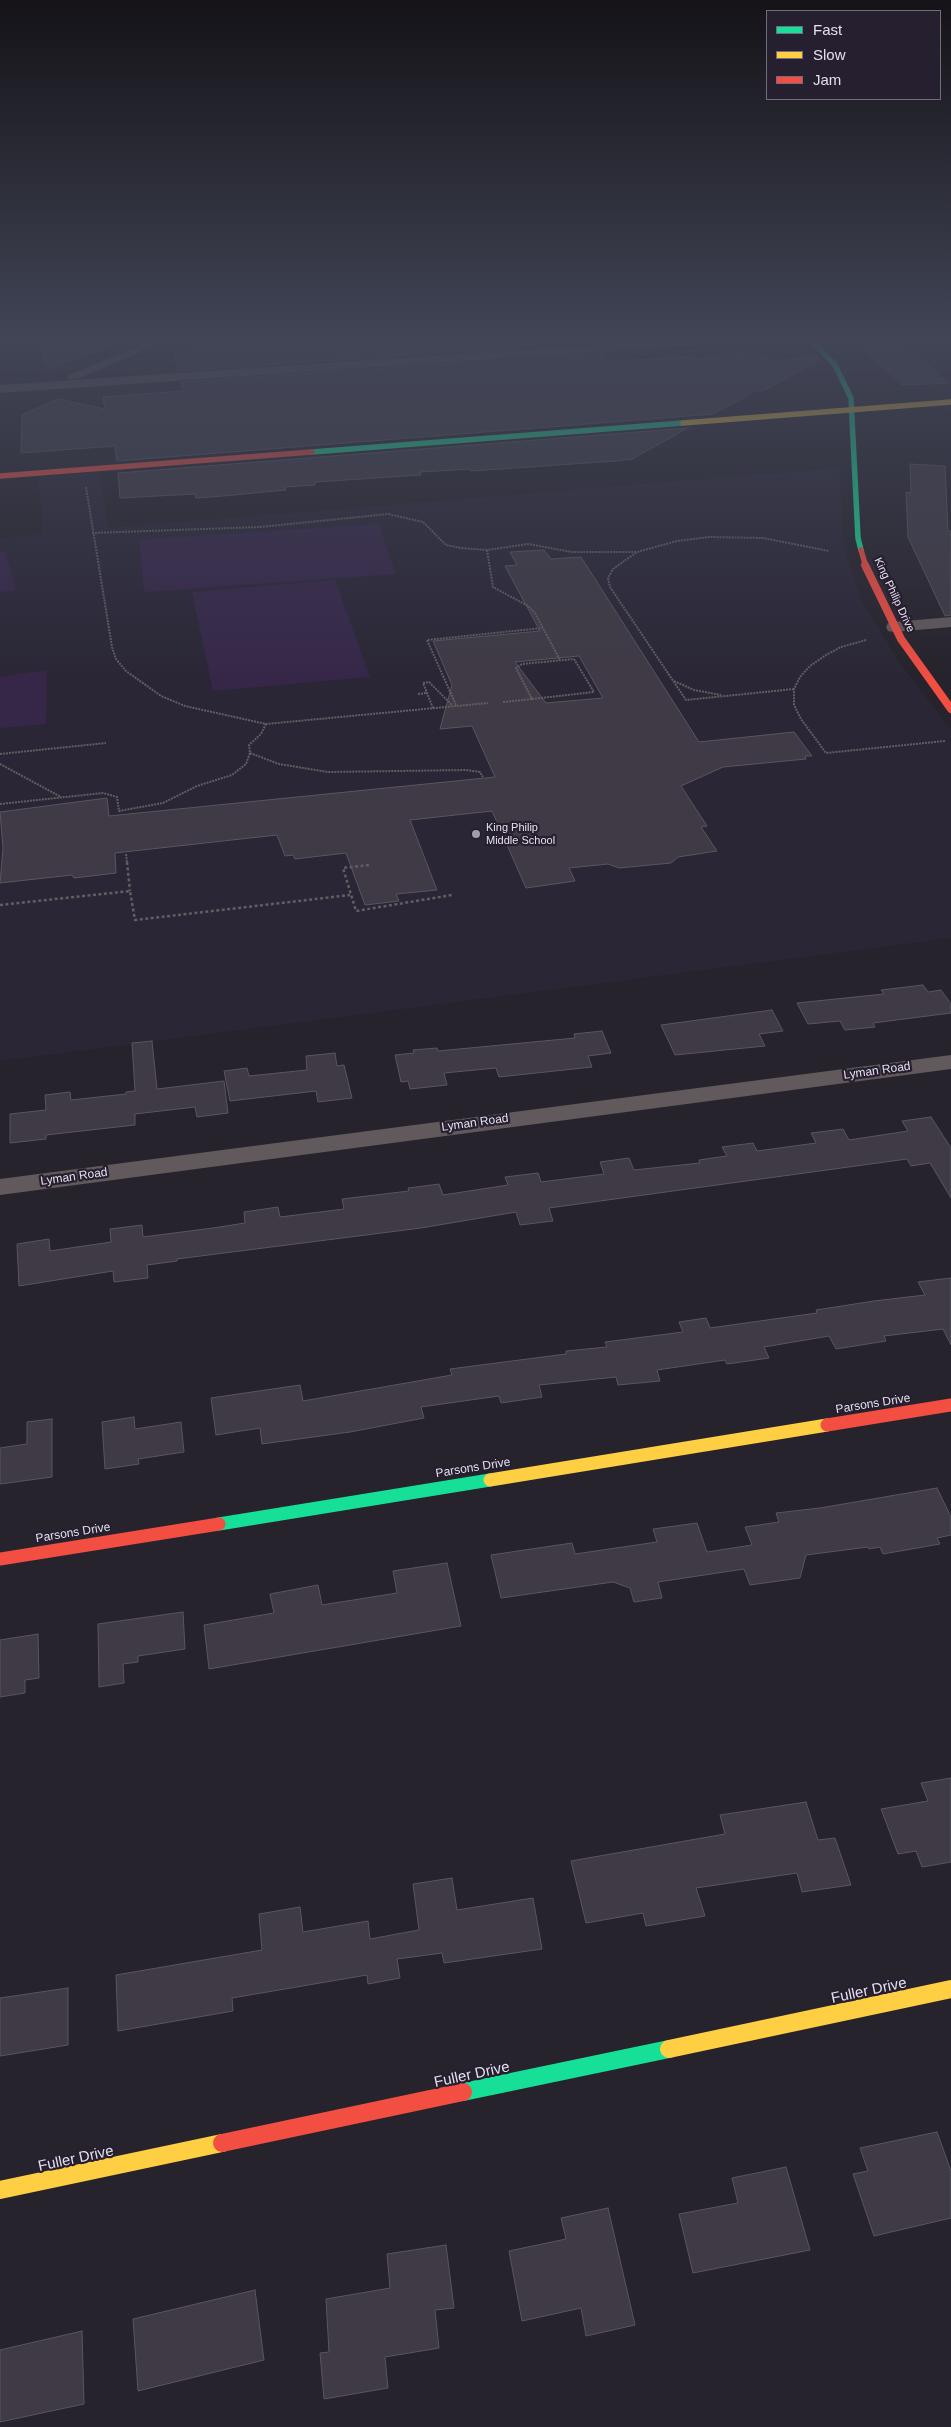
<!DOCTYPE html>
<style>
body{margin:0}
#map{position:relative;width:951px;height:2427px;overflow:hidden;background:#27232c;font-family:Helvetica,sans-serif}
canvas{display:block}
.legend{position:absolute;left:766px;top:10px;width:175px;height:90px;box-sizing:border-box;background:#261f30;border:1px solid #726c7b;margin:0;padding:6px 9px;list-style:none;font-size:15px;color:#e4dfeb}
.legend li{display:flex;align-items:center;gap:10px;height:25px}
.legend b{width:25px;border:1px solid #726c7b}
</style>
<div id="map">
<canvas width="951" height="2427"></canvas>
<ul class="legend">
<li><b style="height:6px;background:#16e098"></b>Fast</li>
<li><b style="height:6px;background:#ffcf43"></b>Slow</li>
<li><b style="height:6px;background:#f24e42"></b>Jam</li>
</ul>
</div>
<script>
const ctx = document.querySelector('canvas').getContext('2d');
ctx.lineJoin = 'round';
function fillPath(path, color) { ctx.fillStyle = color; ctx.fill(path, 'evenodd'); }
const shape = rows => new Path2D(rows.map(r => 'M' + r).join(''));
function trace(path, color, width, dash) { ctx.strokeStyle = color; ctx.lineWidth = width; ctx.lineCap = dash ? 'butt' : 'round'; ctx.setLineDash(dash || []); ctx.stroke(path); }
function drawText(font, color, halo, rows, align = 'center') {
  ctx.font = font + ' Helvetica,sans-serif'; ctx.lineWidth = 4.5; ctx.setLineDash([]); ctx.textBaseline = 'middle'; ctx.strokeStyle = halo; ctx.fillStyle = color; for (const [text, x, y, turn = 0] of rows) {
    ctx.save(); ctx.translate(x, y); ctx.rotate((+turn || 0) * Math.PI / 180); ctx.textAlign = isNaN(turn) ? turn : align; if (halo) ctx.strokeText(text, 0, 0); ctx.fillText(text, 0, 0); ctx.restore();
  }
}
const education = shape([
 [839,468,844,548,862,602,900,663,951,730,951,938,0,1061,0,538,43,534,38,477,99,472,109,528]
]);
const green = shape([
 [378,524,396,574,144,592,139,540],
 [0,552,5,552,16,590,0,592],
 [335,580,370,677,213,691,192,592],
 [47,670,46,724,0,728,0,677]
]);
const building = shape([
 [39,340,120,340,121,343,47,369,39,340],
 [216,340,324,340,325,342,357,340,359,343,403,340,603,340,603,342,178,371,174,355,216,340],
 [855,340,898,340,949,383,902,385,855,340],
 [751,351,773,362,816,355,820,360,763,391,757,390,713,414,117,461,115,446,21,453,22,415,58,399,105,409,103,397,183,391,181,382,603,353,603,362,695,356,698,359,751,351],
 [688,428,632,459,616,461,471,471,470,469,420,472,421,475,315,482,315,485,284,487,286,490,223,496,196,498,195,494,120,498,118,473,688,428],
 [910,464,945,466,948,531,951,531,951,615,945,616,908,537,906,492,911,493,910,464],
 [544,550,551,559,581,557,699,742,794,732,812,756,805,756,806,759,723,767,681,786,707,826,701,827,717,851,678,857,671,863,619,868,608,864,569,868,575,881,526,888,492,811,410,820,437,890,396,894,399,901,365,905,346,853,295,859,293,855,285,856,277,835,115,853,116,873,74,878,72,875,0,883,3,848,0,812,107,798,109,816,495,777,472,726,440,729,452,685,433,641,540,631,505,566,517,565,510,552,544,550],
 [579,656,603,698,546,703,515,662,579,656],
 [923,985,928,992,941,990,951,1004,951,1013,873,1023,875,1027,845,1030,840,1021,808,1024,797,1003,884,994,881,990,923,985],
 [772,1010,783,1031,759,1034,765,1046,675,1055,661,1025,772,1010],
 [602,1031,611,1053,588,1056,592,1067,499,1077,496,1068,444,1073,447,1085,410,1089,408,1081,401,1082,395,1055,414,1053,413,1050,437,1048,438,1051,575,1038,574,1034,602,1031],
 [152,1041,157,1089,224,1081,228,1113,197,1117,195,1107,135,1114,135,1125,46,1135,46,1139,10,1143,10,1114,46,1110,45,1095,70,1092,71,1100,126,1094,126,1092,135,1091,132,1043,152,1041],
 [335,1053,337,1066,344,1065,352,1098,318,1102,316,1091,230,1101,224,1071,247,1068,249,1076,307,1070,306,1056,335,1053],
 [931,1117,951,1148,951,1198,930,1163,911,1166,907,1159,549,1208,553,1221,520,1225,516,1212,421,1228,177,1259,177,1261,147,1265,148,1278,114,1282,113,1271,19,1286,17,1244,49,1239,50,1251,111,1242,110,1229,142,1225,143,1237,213,1228,245,1223,244,1212,278,1207,280,1217,344,1209,342,1199,409,1191,408,1188,439,1184,443,1195,508,1185,505,1177,538,1173,541,1182,604,1174,600,1162,629,1158,634,1170,700,1163,699,1160,727,1156,722,1147,753,1143,757,1151,816,1143,811,1133,843,1129,849,1140,908,1131,902,1121,931,1117],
 [951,1278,951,1345,943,1329,884,1336,886,1341,836,1349,829,1336,764,1347,769,1358,727,1364,725,1360,657,1370,660,1381,618,1385,616,1377,539,1385,542,1397,501,1403,499,1396,421,1407,424,1418,350,1432,262,1444,260,1428,216,1435,211,1398,300,1385,303,1401,452,1375,450,1369,566,1354,566,1351,607,1347,605,1342,683,1332,679,1322,706,1318,710,1328,817,1313,816,1310,874,1301,925,1295,918,1282,951,1278],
 [134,1417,135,1429,181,1422,184,1452,138,1459,139,1464,105,1469,102,1422,134,1417],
 [52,1419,52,1477,0,1484,0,1448,27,1444,27,1422,52,1419],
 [937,1488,951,1517,951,1535,937,1538,940,1544,883,1554,880,1547,869,1549,868,1547,806,1555,800,1578,750,1585,744,1569,658,1582,662,1598,634,1602,630,1588,613,1582,501,1598,491,1555,572,1543,575,1554,657,1542,653,1529,697,1523,707,1552,752,1545,745,1527,779,1522,776,1513,820,1508,937,1488],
 [447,1563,461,1626,209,1669,204,1625,274,1613,270,1594,318,1585,322,1605,397,1593,393,1571,447,1563],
 [183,1612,185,1649,138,1656,138,1662,123,1664,124,1683,99,1687,98,1624,183,1612],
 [38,1634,39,1678,25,1680,25,1693,0,1697,0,1640,38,1634],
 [951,1778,951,1862,922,1867,916,1851,898,1854,881,1809,928,1801,921,1783,951,1778],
 [806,1802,818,1840,835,1838,851,1885,802,1892,797,1873,696,1888,705,1916,646,1926,643,1913,586,1923,571,1861,725,1834,720,1815,806,1802],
 [452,1878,457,1910,533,1898,542,1949,444,1963,442,1953,397,1959,400,1978,368,1984,367,1975,232,1998,233,2011,118,2031,116,1975,262,1950,259,1914,300,1907,303,1932,368,1921,370,1939,419,1930,413,1884,452,1878],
 [68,1988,68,2045,0,2056,0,1998,68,1988],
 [937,2132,951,2171,951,2218,874,2236,853,2174,868,2171,860,2148,937,2132],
 [786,2167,810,2250,693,2273,679,2214,738,2203,732,2178,786,2167],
 [608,2208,635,2325,586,2336,581,2308,522,2321,509,2251,566,2239,561,2218,608,2208],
 [446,2245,454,2308,435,2310,439,2348,385,2357,388,2388,324,2399,320,2353,329,2352,326,2299,390,2288,387,2254,446,2245],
 [255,2290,264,2360,138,2391,133,2319,255,2290],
 [82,2331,84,2404,0,2422,0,2350,82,2331]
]);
const pathFar1 = shape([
 [86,487,112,647,116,659,126,671,161,696,185,706,266,724,488,703],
 [92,533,260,527,388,514,423,522,446,545,461,548,487,550,528,544,572,552,637,552],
 [487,550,493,587,528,606,535,613,560,660],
 [866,640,841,647,826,655,810,666,800,677,794,689,794,705,801,719,826,753,945,741],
 [574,659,594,692,532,699,516,668,522,664,574,659],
 [674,681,694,690,721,695],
 [794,689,686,700,610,587,608,578,613,569,637,552,677,541,709,537,763,538,829,551],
 [418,694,427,693],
 [503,702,532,699],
 [456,705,427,640,542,628],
 [433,708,423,683,429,682,452,705],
 [250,753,279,764,328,772,466,770,480,772,483,777],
 [0,754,106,743],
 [0,764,61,797],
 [0,804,103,793,117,797,119,811,163,803,197,786,232,775,246,764,250,753,249,745,261,734,266,724],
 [126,854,127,863]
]);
const path = shape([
 [127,862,130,891],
 [369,865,343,868,356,911,452,895],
 [0,905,130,891,135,920,350,895]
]);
const street = shape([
 [153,340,169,340,77,379,69,379,67,376,153,340],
 [663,340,718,340,712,344,0,393,0,385,663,340],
 [951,617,951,627,894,632,888,631,886,627,888,623,894,622,951,617],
 [951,1055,951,1069,0,1195,0,1179,951,1055]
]);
const fastFar2 = shape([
 [811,340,835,365,851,398,858,538,861,550],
 [312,452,683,423]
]);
const fastFar1 = shape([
 [219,1524,490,1480]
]);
const fast = shape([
 [463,2092,669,2049]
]);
const slowFar2 = shape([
 [683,423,951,402]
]);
const slowFar1 = shape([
 [490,1480,827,1425]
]);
const slow = shape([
 [669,2049,951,1989],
 [0,2190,222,2143]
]);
const jamFar3 = shape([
 [0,476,312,452],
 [861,550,866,567]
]);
const jamFar2 = shape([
 [865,565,901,639,951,709]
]);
const jamFar1 = shape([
 [827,1425,951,1405],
 [0,1559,219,1524]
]);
const jam = shape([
 [222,2143,463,2092]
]);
const markers = [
 [476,834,5,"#a29da8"]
];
const farStreetnames = [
 ["King Philip Drive",894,595,65]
];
const farPoinames = [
 ["King Philip",486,828],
 ["Middle School",486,841]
];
const streetNames = [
 ["Lyman Road",877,1071,-8],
 ["Lyman Road",475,1123,-8],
 ["Lyman Road",74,1177,-8],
 ["Parsons Drive",873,1404,-9],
 ["Parsons Drive",473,1468,-9],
 ["Parsons Drive",73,1533,-9]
];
const nearStreetnames = [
 ["Fuller Drive",869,1991,-12],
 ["Fuller Drive",472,2075,-12],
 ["Fuller Drive",76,2159,-12]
];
fillPath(education, '#2a2636');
fillPath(green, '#362749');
fillPath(building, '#3f3a45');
trace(building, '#59565e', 1);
trace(pathFar1, '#625d60', 2, [2, 1]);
trace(path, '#625d60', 2.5, [3, 2.5]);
fillPath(street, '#62595c');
trace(fastFar2, '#16e098', 5.5);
trace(fastFar1, '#16e098', 13);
trace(fast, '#16e098', 18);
trace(slowFar2, '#ffcf43', 5.5);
trace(slowFar1, '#ffcf43', 13);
trace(slow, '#ffcf43', 18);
trace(jamFar3, '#f24e42', 5.5);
trace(jamFar2, '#f24e42', 8);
trace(jamFar1, '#f24e42', 13);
trace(jam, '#f24e42', 18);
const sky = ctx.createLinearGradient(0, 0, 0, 680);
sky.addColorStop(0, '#151318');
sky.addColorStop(0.5, '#414556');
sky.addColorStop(1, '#41455600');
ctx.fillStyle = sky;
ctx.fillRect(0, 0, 951, 680);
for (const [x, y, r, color] of markers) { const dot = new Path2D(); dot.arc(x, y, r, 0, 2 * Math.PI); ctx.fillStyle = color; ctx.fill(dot); trace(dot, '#261f30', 2); }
drawText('11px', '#e4dfeb', '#261f30', farStreetnames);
drawText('11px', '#e4dfeb', '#261f30', farPoinames, 'left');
drawText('12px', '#e4dfeb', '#261f30', streetNames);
drawText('15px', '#e4dfeb', '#261f30', nearStreetnames);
</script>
